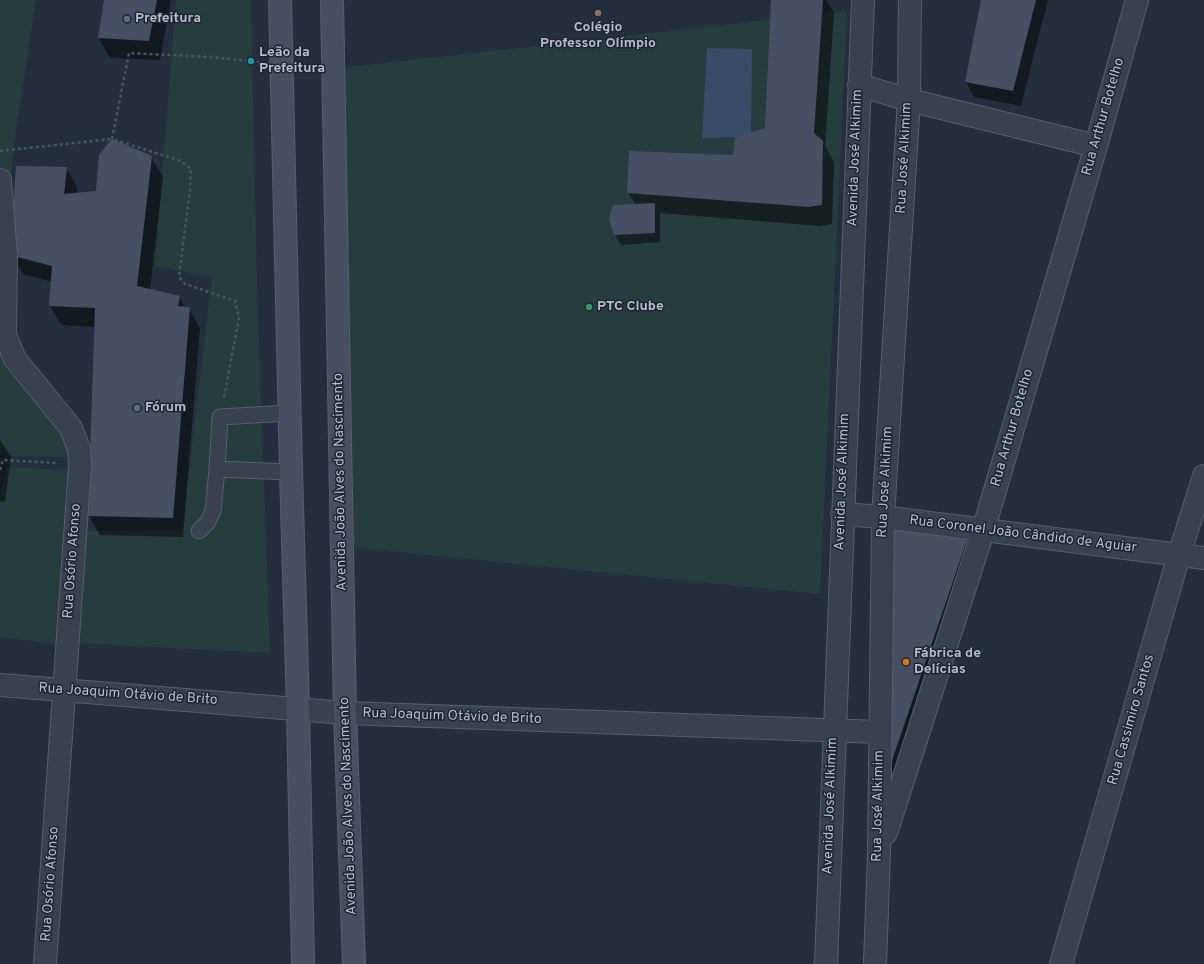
<!DOCTYPE html>
<meta charset="utf-8">
<style>
body{margin:0}
canvas{display:block;background:#242f3e}
</style>
<canvas width="1204" height="964"></canvas>
<script>
const ctx = document.querySelector('canvas').getContext('2d');
ctx.lineJoin = 'round';
function fillPath(path, color) { ctx.fillStyle = color; ctx.fill(path, 'evenodd'); }
const shape = rows => new Path2D(rows.map(r => 'M' + r).join(''));
function trace(path, color, width, dash) { ctx.strokeStyle = color; ctx.lineWidth = width; ctx.lineCap = dash ? 'butt' : 'round'; ctx.setLineDash(dash || []); ctx.stroke(path); }
function drawText(font, color, halo, rows, align = 'center') {
  ctx.font = font + ' Overpass,sans-serif'; ctx.lineWidth = 3; ctx.setLineDash([]); ctx.textBaseline = 'middle'; ctx.strokeStyle = halo; ctx.fillStyle = color; for (const [text, x, y, turn = 0] of rows) {
    ctx.save(); ctx.translate(x, y); ctx.rotate((+turn || 0) * Math.PI / 180); ctx.textAlign = isNaN(turn) ? turn : align; if (halo) ctx.strokeText(text, 0, 0); ctx.fillText(text, 0, 0); ctx.restore();
  }
}
const green = shape([
 [0,0,36,0,12,158,10,359,71,437,71,457,0,456],
 [176,0,251,0,257,292,270,653,78,643,87,531,182,531,212,277,155,266],
 [847,11,820,594,347,547,341,68],
 [7,467,67,470,57,644,0,637,0,493]
]);
const water = shape([
 [707,48,752,49,751,133,735,137,702,138]
]);
const shadow = shape([
 [105,0,171,0,160,60,110,58,99,38],
 [772,0,826,0,834,12,825,146,834,162,832,224,820,226,660,213,660,242,621,245,615,235,636,205,628,192,734,156,766,129],
 [982,0,1048,0,1021,106,974,97,966,82],
 [151,157,163,177,150,290,179,297,186,308,189,308,200,328,183,537,100,535,89,516,95,327,61,325,50,306,52,282,23,274,11,254,66,168,77,187,77,194,97,192],
 [0,439,11,457,5,502,0,501],
 [891,525,967,538,978,557,895,804,884,786]
]);
const building = shape([
 [104,0,157,0,149,41,98,38],
 [771,0,823,0,814,133,823,141,822,205,809,207,627,193,629,151,733,155,735,137,765,128],
 [981,0,1036,0,1013,91,965,82],
 [112,139,152,156,137,286,180,296,178,306,190,307,173,518,88,516,95,308,49,306,52,266,10,255,16,166,67,167,64,194,96,191,99,155],
 [655,203,655,233,614,235,609,219,613,205],
 [890,524,968,537,883,787]
]);
const path = shape([
 [0,151,112,139],
 [224,397,239,318,235,301,185,284,179,277,190,190,191,169,181,161,112,139,129,53,211,57,259,62],
 [0,470,3,460,57,463]
]);
const service = shape([
 [217,469,291,472],
 [199,531,207,523,213,511,217,469,220,417,289,413]
]);
const minor = shape([
 [859,85,909,100,1096,146],
 [0,180,6,256,5,335,15,359,71,428,79,449,80,465,45,964],
 [842,514,883,517,1204,558],
 [0,685,345,713,880,732],
 [886,833,983,531,1096,146,1137,0],
 [826,964,863,0],
 [875,964,879,853,883,517,909,100,910,0],
 [1061,964,1179,555,1204,476]
]);
const secondary = shape([
 [280,0,291,472,298,708,303,964],
 [332,0,345,713,354,964]
]);
const markers = [
 [598,13,4,"#8d6e63"],
 [127,19,4,"#5c6f8a"],
 [251,61,4,"#0f9aa8"],
 [589,307,4,"#2e9e5b"],
 [137,408,4,"#5c6f8a"],
 [906,662,4,"#e8710a"]
];
const poiNames = [
 ["Prefeitura",135,19],
 ["Colégio",598,28,"center"],
 ["Professor Olímpio",598,44,"center"],
 ["Leão da",259,53],
 ["Prefeitura",259,69],
 ["PTC Clube",597,307],
 ["Fórum",145,408],
 ["Fábrica de",914,654],
 ["Delícias",914,670]
];
const streetNames = [
 ["Rua Arthur Botelho",1104,117,-74],
 ["Avenida José Alkimim",856,158,-88],
 ["Rua José Alkimim",905,158,-87],
 ["Rua Arthur Botelho",1013,428,-74],
 ["Avenida João Alves do Nascimento",341,482,-91],
 ["Avenida José Alkimim",843,482,-88],
 ["Rua José Alkimim",886,482,-87],
 ["Rua Coronel João Cândido de Aguiar",1023,535,7],
 ["Rua Osório Afonso",73,561,-86],
 ["Rua Joaquim Otávio de Brito",128,695,4],
 ["Rua Joaquim Otávio de Brito",452,717,2],
 ["Rua Cassimiro Santos",1132,720,-74],
 ["Avenida João Alves do Nascimento",349,806,-92],
 ["Avenida José Alkimim",831,806,-88],
 ["Rua José Alkimim",879,806,-89],
 ["Rua Osório Afonso",51,884,-86]
];
fillPath(green, '#263c3f');
fillPath(water, '#394c67');
fillPath(shadow, '#0007');
fillPath(building, '#455162');
trace(service, '#565f6c', 17);
trace(minor, '#565f6c', 24);
trace(secondary, '#565f6c', 24);
trace(path, '#44595c', 2.5, [3, 3]);
trace(service, '#38414e', 15);
trace(minor, '#38414e', 22);
trace(secondary, '#465061', 22);
for (const [x, y, r, color] of markers) { const dot = new Path2D(); dot.arc(x, y, r, 0, 2 * Math.PI); ctx.fillStyle = color; ctx.fill(dot); trace(dot, '#1d2633', 1.5); }
drawText('bold 14px', '#b4bcc9', '#1d2633', poiNames, 'left');
drawText('14px', '#b4bcc9', '#1d2633', streetNames);
</script>
